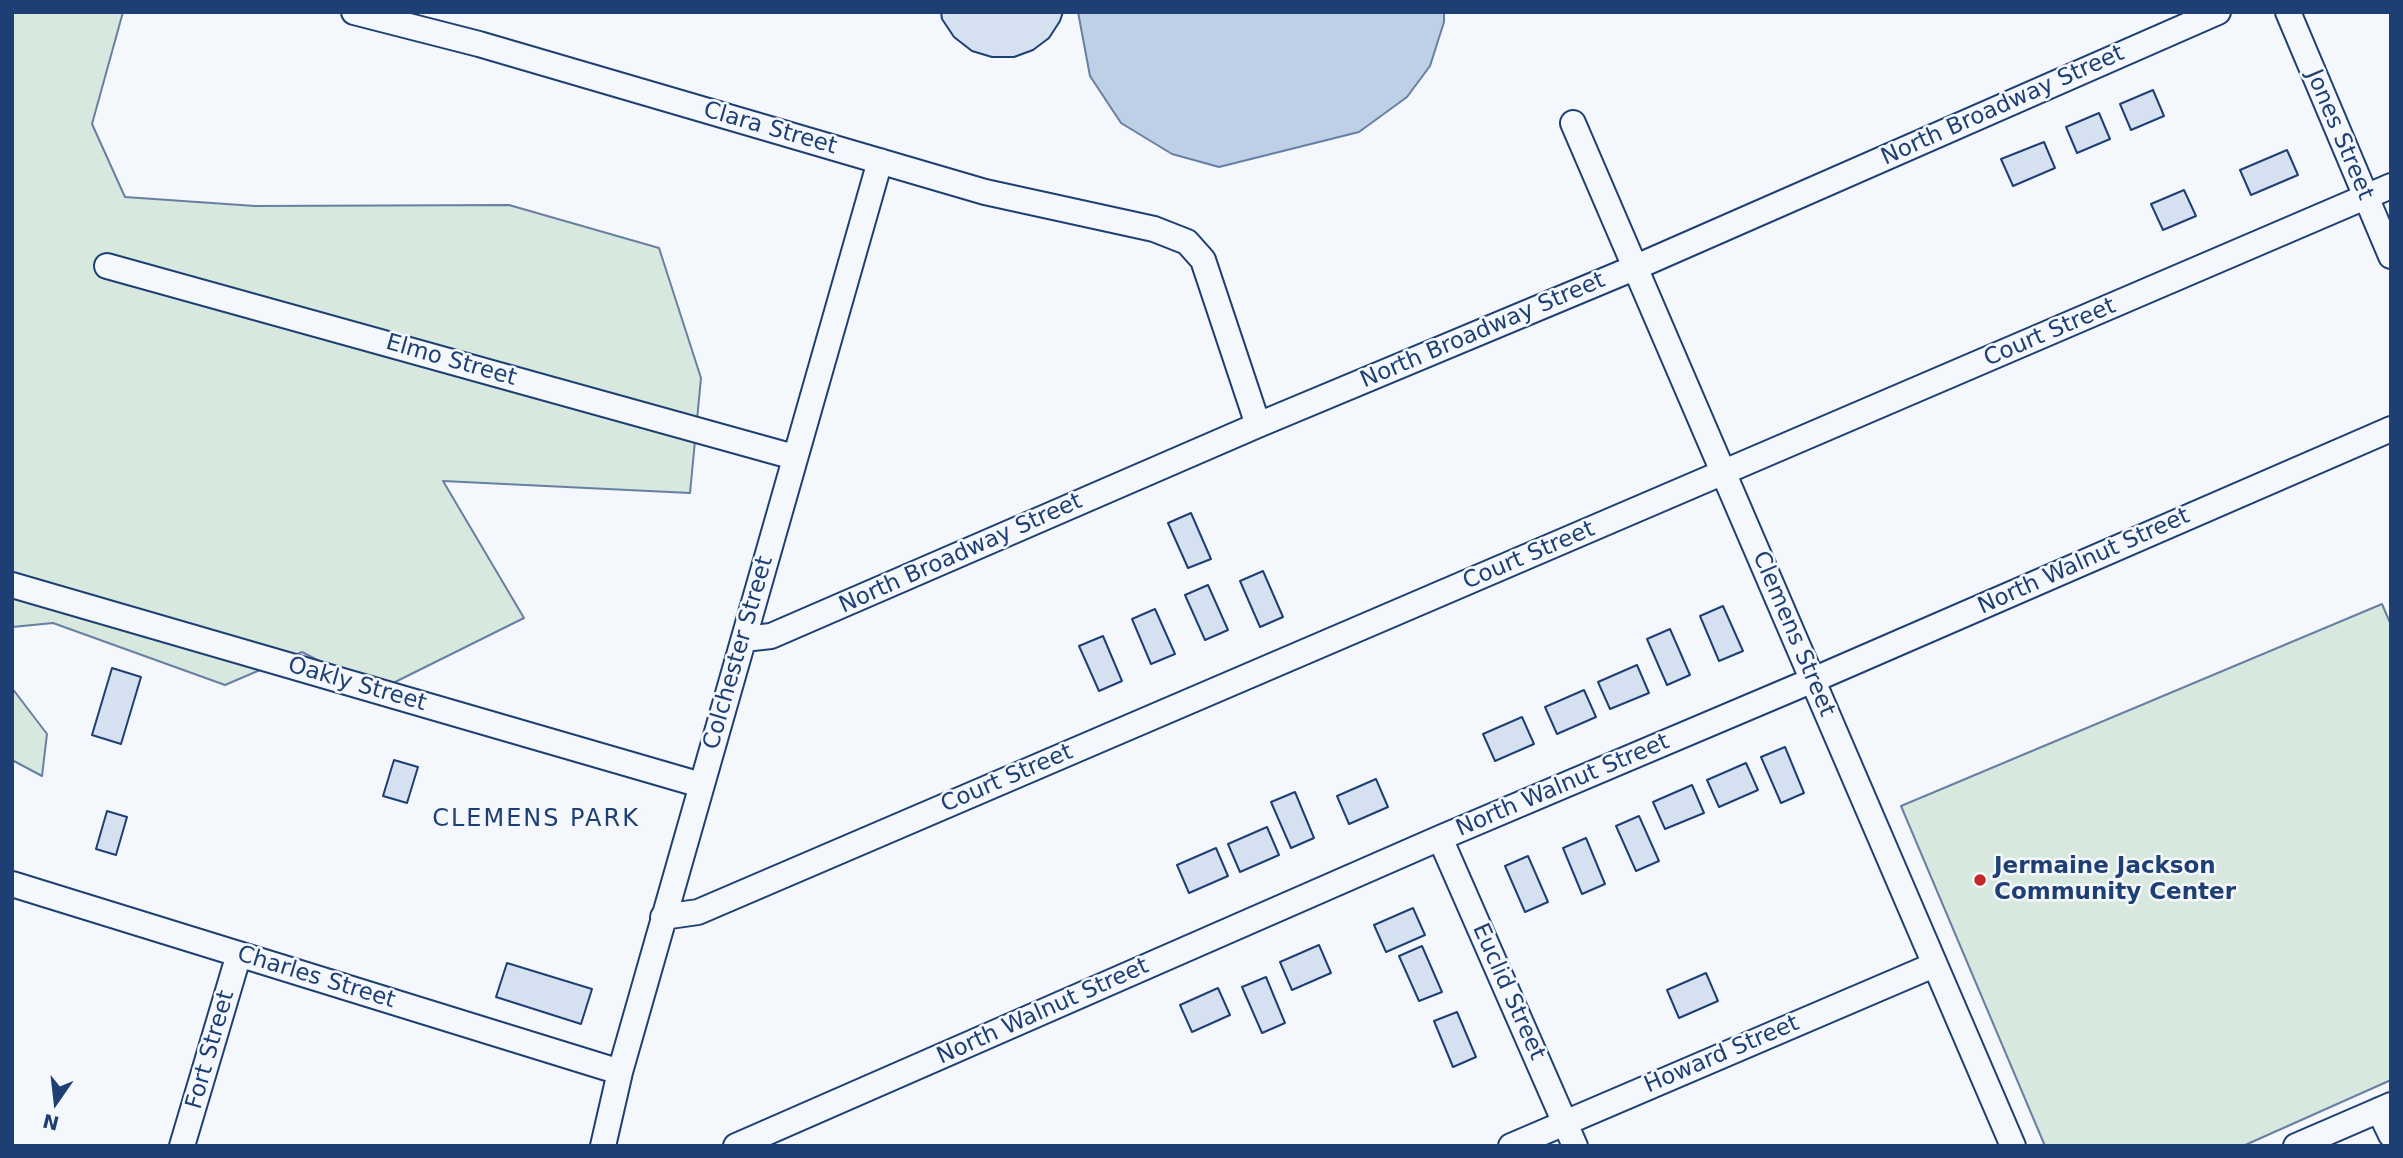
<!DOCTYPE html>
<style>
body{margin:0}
#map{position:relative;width:2403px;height:1158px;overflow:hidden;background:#f4f7fb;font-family:"DejaVu Sans",sans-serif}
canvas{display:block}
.frame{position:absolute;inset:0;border:14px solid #1d3f73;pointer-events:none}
.north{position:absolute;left:21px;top:1067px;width:70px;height:70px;-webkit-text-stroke:5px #f4f7fb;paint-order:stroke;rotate:194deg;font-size:19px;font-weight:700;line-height:28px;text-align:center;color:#1d3f73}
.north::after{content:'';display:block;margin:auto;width:24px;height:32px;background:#1d3f73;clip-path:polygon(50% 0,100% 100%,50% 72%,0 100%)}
</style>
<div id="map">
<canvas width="2403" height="1158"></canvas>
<div class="frame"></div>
<div class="north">N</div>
</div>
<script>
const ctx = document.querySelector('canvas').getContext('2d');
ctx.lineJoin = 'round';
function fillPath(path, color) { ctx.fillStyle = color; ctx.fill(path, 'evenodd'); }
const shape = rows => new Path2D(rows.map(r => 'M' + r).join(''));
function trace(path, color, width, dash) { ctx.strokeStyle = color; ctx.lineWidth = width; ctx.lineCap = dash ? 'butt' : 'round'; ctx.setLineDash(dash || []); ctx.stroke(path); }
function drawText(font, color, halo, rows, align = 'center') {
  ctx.font = font + ' "DejaVu Sans",sans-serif'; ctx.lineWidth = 5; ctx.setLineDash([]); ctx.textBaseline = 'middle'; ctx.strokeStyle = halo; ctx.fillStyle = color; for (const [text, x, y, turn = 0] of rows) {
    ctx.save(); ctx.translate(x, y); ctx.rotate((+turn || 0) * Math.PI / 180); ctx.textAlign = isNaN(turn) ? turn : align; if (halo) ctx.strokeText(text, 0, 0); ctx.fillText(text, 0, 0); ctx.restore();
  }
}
const green = shape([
 [12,12,123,12,92,124,125,197,255,206,509,205,659,248,701,378,690,493,443,481,524,618,377,691,302,652,225,685,53,623,12,627,12,12],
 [2382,604,2391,625,2391,1080,2243,1146,2045,1146,1901,806,2382,604],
 [12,688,47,734,42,776,12,760,12,688]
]);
const water = shape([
 [1078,12,1444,12,1444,22,1430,66,1407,97,1359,132,1219,167,1172,154,1121,123,1090,76,1078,12]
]);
const building = shape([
 [941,12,1063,12,1060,21,1049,38,1033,50,1014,57,992,57,972,51,954,37,942,19,941,12],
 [2153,90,2164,116,2131,130,2120,104,2153,90],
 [2099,113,2110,139,2077,153,2066,127,2099,113],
 [2044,142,2055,168,2013,186,2001,159,2044,142],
 [2287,150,2298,175,2251,195,2240,170,2287,150],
 [2184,190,2196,216,2163,230,2151,204,2184,190],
 [1191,513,1211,559,1188,568,1168,523,1191,513],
 [1263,571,1283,617,1260,627,1240,581,1263,571],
 [1208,585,1228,630,1205,640,1185,595,1208,585],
 [1723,606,1743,651,1719,661,1700,616,1723,606],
 [1155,609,1175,654,1151,664,1132,619,1155,609],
 [1670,629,1690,675,1667,685,1647,639,1670,629],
 [1103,636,1122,681,1099,691,1079,646,1103,636],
 [1637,665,1649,693,1610,709,1598,682,1637,665],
 [112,668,141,677,121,744,92,735,112,668],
 [1584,690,1596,717,1557,734,1545,707,1584,690],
 [1522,717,1534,744,1495,761,1483,734,1522,717],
 [1785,747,1804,793,1781,803,1761,757,1785,747],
 [394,760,418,767,407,803,383,796,394,760],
 [1746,763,1758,790,1719,807,1707,780,1746,763],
 [1376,779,1388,807,1349,824,1337,796,1376,779],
 [1692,785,1704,813,1665,829,1653,802,1692,785],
 [1295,792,1314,838,1291,848,1271,802,1295,792],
 [107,811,127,817,116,855,96,849,107,811],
 [1639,816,1659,861,1636,871,1616,826,1639,816],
 [1267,827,1279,855,1240,872,1228,844,1267,827],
 [1586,838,1605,884,1582,894,1563,848,1586,838],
 [1216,848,1228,876,1189,893,1177,865,1216,848],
 [1528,856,1548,902,1525,912,1505,866,1528,856],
 [1413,908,1425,935,1386,952,1374,925,1413,908],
 [1319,945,1331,973,1292,990,1280,962,1319,945],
 [1422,946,1442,992,1419,1001,1399,956,1422,946],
 [507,963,592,989,581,1024,496,997,507,963],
 [1706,973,1718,1001,1679,1018,1667,990,1706,973],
 [1266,977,1285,1023,1262,1033,1242,987,1266,977],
 [1218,988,1230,1015,1192,1032,1180,1005,1218,988],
 [1457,1012,1476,1057,1453,1067,1434,1021,1457,1012]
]);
const minor = shape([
 [354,12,479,44,985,192,1154,229,1187,242,1203,260,1258,425],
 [2288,12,2391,256],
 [1573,123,2013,1146],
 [107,266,794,457],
 [12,585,701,785],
 [744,639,771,636,1258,425,1634,268,2218,12],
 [1440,838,1575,1146],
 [12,884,620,1072],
 [663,917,698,912,2391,186],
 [2379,1110,2391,1135],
 [182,1146,239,954],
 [603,1146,620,1072,880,161],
 [736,1146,1440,838,1813,680,2391,429],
 [1511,1146,1934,965],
 [2296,1146,2391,1105]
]);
const markers = [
 [1980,880,7,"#c62828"]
];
const streetNames = [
 ["North Broadway Street",2003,106,-24],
 ["Clara Street",770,129,16],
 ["Jones Street",2339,135,67],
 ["North Broadway Street",1483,331,-23],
 ["Court Street",2050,333,-23],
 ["Elmo Street",451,361,16],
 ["North Broadway Street",961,554,-24],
 ["Court Street",1529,556,-23],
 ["North Walnut Street",2084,562,-24],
 ["Clemens Street",1793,634,67],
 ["Colchester Street",739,653,-74],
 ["Oakly Street",357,685,16],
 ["Court Street",1007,779,-23],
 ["North Walnut Street",1563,786,-23],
 ["Charles Street",316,978,17],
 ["Euclid Street",1508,992,66],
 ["North Walnut Street",1043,1012,-24],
 ["Fort Street",211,1050,-74],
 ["Howard Street",1722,1055,-23]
];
const poiNames = [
 ["Jermaine Jackson",1994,867],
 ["Community Center",1994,893]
];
const neighbourhoodNames = [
 ["CLEMENS PARK",536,820]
];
fillPath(green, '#d7e8df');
trace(green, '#687fa3', 2);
fillPath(water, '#bed0e5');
trace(water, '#687fa3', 2);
fillPath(building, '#d5e0f0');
trace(building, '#1d3f73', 2);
trace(minor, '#1d3f73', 28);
trace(minor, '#f4f7fb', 24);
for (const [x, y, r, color] of markers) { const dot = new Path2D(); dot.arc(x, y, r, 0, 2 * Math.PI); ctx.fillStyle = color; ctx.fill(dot); trace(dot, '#f4f7fb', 2.5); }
drawText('23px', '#1d3f73', '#f4f7fb', streetNames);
drawText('bold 23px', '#1d3f73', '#f4f7fb', poiNames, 'left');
ctx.letterSpacing = '2px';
drawText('24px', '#1d3f73', '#f4f7fb', neighbourhoodNames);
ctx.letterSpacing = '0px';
</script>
